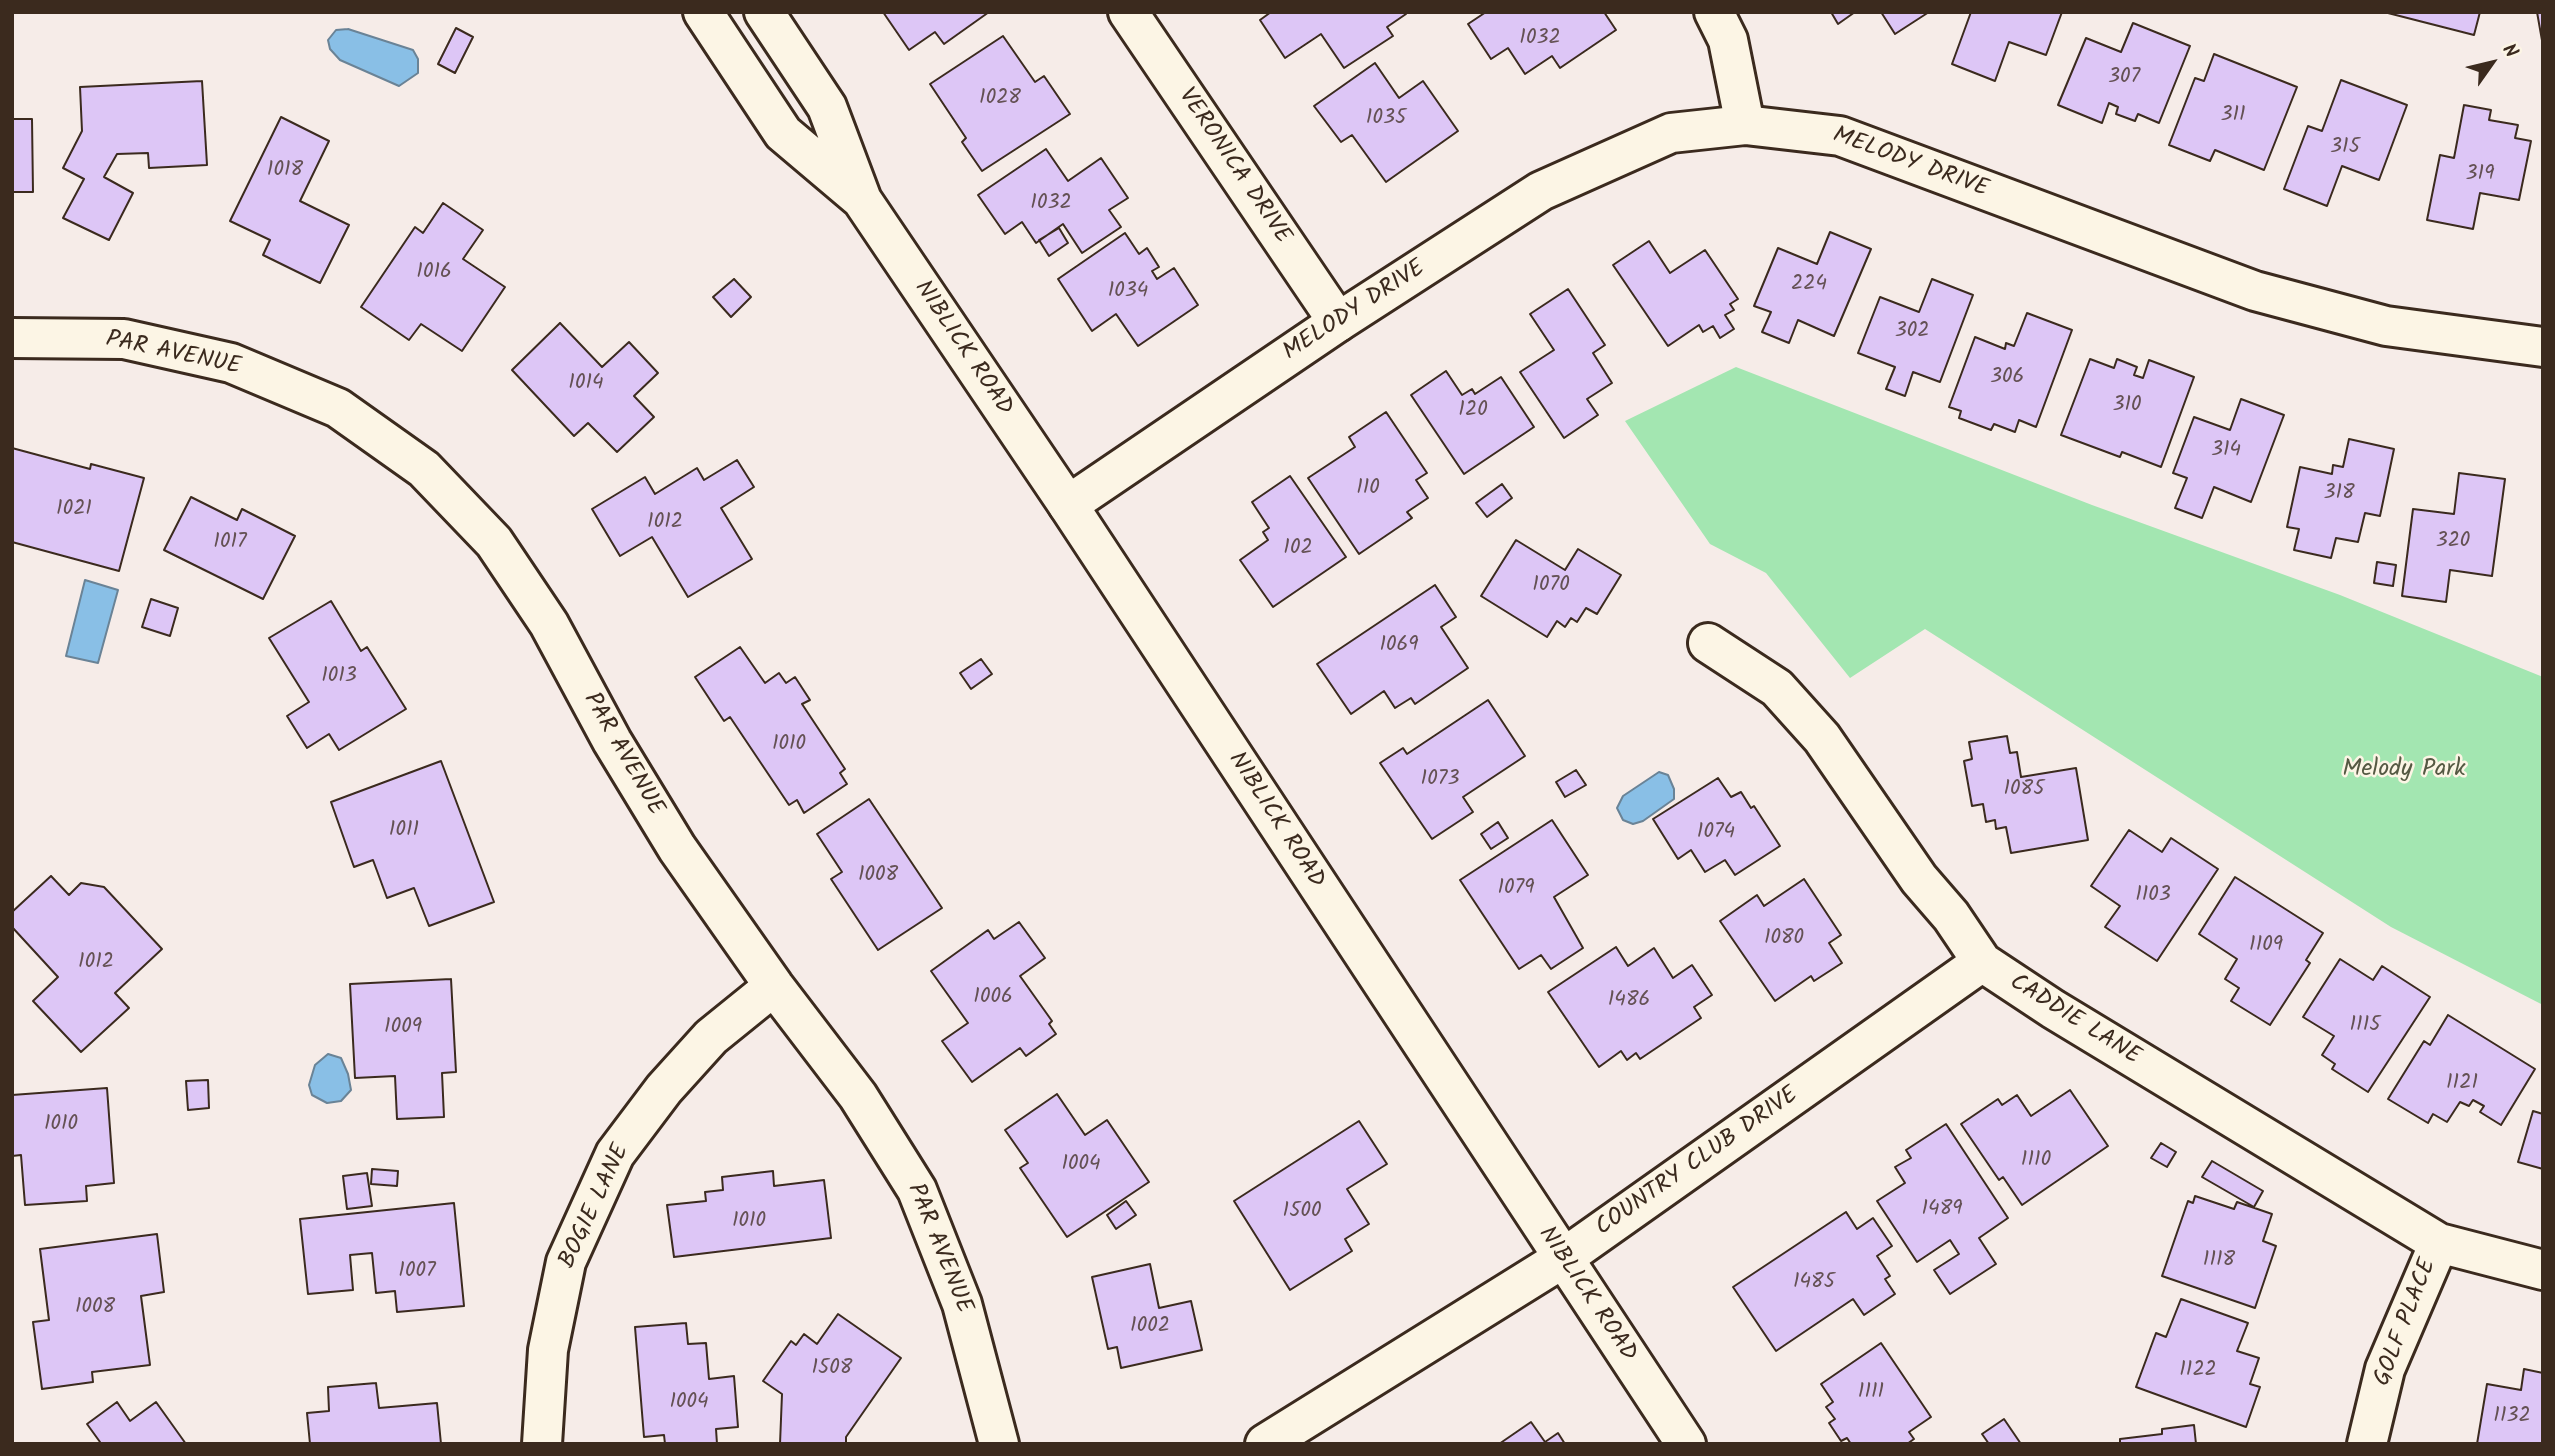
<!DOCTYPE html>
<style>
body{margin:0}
#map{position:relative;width:2555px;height:1456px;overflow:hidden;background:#f6ece8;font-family:Kalam,sans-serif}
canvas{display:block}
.frame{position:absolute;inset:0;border:14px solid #3b2a1e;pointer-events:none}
.north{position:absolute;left:2457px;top:28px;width:70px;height:70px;-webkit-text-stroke:5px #fcf5e5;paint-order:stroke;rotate:56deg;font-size:19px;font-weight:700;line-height:28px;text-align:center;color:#3b2a1e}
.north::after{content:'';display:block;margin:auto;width:24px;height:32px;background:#3b2a1e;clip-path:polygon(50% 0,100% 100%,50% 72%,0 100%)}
</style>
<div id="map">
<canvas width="2555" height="1456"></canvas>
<div class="frame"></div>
<div class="north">N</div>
</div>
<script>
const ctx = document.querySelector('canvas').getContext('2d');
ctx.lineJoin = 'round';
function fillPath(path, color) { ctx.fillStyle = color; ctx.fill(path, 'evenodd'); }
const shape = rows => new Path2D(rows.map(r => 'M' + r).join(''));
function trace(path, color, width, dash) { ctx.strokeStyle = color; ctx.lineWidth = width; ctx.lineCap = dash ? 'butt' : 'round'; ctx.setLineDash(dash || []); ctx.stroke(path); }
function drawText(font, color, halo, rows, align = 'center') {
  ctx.font = font + ' Kalam,sans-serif'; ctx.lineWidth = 5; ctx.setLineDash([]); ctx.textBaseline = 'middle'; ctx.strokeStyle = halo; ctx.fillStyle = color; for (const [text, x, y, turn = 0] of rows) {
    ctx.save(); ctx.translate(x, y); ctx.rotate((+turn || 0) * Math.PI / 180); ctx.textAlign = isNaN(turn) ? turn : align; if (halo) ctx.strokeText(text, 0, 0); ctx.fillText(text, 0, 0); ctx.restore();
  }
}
const green = shape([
 [1736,367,2092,505,2340,595,2543,677,2543,1005,2391,927,1925,629,1850,678,1766,573,1710,544,1625,421]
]);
const water = shape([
 [348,29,413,50,418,59,418,73,399,86,340,60,330,49,328,40,336,30,348,29],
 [85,580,118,590,98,663,66,656,85,580],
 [1659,772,1668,775,1674,789,1674,799,1643,821,1633,824,1623,820,1617,808,1623,796,1659,772],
 [328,1054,341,1058,348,1074,351,1090,341,1101,327,1103,312,1095,309,1085,315,1065,328,1054]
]);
const building = shape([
 [883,12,989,12,944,44,935,32,909,50,883,12],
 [1271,12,1405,12,1406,14,1387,27,1393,36,1344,68,1321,34,1285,58,1260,20,1271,12],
 [1486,12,1604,12,1616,30,1560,68,1552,56,1525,74,1508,48,1491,59,1468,24,1486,12],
 [1831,12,1855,12,1838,24,1831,12],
 [1881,12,1929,12,1895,34,1881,12],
 [1971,12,2062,12,2046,55,2009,42,1995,81,1952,64,1971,12],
 [2384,12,2480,12,2474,35,2384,12],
 [2537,12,2543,12,2543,46,2537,12],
 [2133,23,2190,46,2159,123,2138,114,2135,121,2116,114,2118,107,2109,103,2102,123,2058,105,2086,38,2121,52,2133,23],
 [456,28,473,37,455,73,438,64,456,28],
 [1003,36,1035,82,1044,76,1070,114,982,171,962,142,966,138,930,84,1003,36],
 [2214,54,2297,87,2264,170,2215,150,2210,161,2169,145,2195,78,2204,81,2214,54],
 [1375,63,1399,98,1423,81,1458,131,1386,182,1352,135,1341,142,1314,106,1375,63],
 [2341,80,2407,105,2379,180,2342,166,2327,206,2284,189,2308,126,2322,131,2341,80],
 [202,81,207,165,149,168,148,153,117,154,104,177,133,193,109,240,63,218,84,179,63,168,82,131,80,87,202,81],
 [2464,105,2491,110,2489,120,2518,125,2515,138,2531,141,2519,200,2480,193,2473,229,2427,220,2440,155,2454,158,2464,105],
 [281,117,329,141,300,201,349,225,320,283,263,255,270,240,230,221,281,117],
 [12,119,32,119,33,192,12,192,12,119],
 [1046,149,1068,181,1101,158,1128,198,1109,210,1121,227,1082,253,1063,224,1036,243,1022,222,1005,234,978,195,1046,149],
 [443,203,483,230,463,259,505,287,462,351,421,324,409,340,361,307,415,227,423,233,443,203],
 [1059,228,1068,243,1049,256,1039,240,1059,228],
 [1830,232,1871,249,1834,336,1798,320,1789,343,1762,332,1771,312,1754,306,1778,248,1817,264,1830,232],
 [1125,233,1139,254,1147,248,1159,267,1152,271,1157,279,1174,268,1198,305,1138,346,1116,314,1092,331,1058,279,1125,233],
 [1649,241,1670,273,1705,250,1738,299,1730,304,1734,310,1725,315,1734,329,1720,338,1713,326,1703,332,1699,325,1668,346,1613,265,1649,241],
 [734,279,751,297,731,317,713,297,734,279],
 [1932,279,1973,295,1940,382,1913,372,1905,396,1886,389,1895,367,1858,353,1880,297,1919,312,1932,279],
 [1568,289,1605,345,1593,353,1612,383,1587,399,1598,415,1564,438,1520,372,1554,350,1530,314,1568,289],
 [2027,313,2072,330,2036,427,2019,420,2015,432,1994,424,1991,430,1959,418,1961,411,1949,407,1975,337,2005,349,2006,343,2014,346,2027,313],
 [560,323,602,367,629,342,658,373,634,396,654,417,617,452,588,423,574,436,512,370,560,323],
 [2090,359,2114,368,2117,359,2137,367,2134,375,2143,378,2149,360,2194,377,2161,467,2122,452,2120,457,2061,435,2090,359],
 [1446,371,1462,395,1472,389,1475,394,1501,377,1534,427,1464,474,1411,395,1446,371],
 [2241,399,2284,415,2251,502,2214,487,2202,518,2175,508,2187,478,2173,473,2194,417,2230,430,2241,399],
 [1386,412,1427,473,1416,480,1428,498,1407,512,1412,518,1359,554,1308,478,1355,447,1349,437,1386,412],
 [2349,439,2394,449,2380,516,2365,513,2358,542,2336,538,2331,558,2294,550,2299,529,2287,527,2300,467,2332,474,2333,465,2343,467,2349,439],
 [12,448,90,469,91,464,144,478,119,571,12,542,12,448],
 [737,460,754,487,721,508,752,559,688,597,652,537,620,556,592,509,645,477,655,494,697,468,704,480,737,460],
 [2459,473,2505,479,2492,576,2450,570,2446,602,2402,596,2413,509,2454,514,2459,473],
 [1290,476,1346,557,1273,607,1240,560,1268,540,1263,532,1269,528,1252,502,1290,476],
 [1502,484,1512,498,1487,517,1476,503,1502,484],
 [191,497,237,520,242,509,295,536,263,599,164,550,191,497],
 [1516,540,1565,570,1578,549,1621,575,1597,614,1586,608,1577,622,1571,618,1565,627,1557,621,1547,637,1481,596,1516,540],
 [2377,562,2396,565,2393,586,2374,583,2377,562],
 [1435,585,1456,617,1441,627,1468,668,1415,704,1411,698,1395,708,1384,691,1351,714,1317,664,1435,585],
 [151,599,178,608,170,636,142,627,151,599],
 [331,601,361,651,367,647,406,709,339,750,329,734,307,748,287,716,309,702,269,638,331,601],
 [740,647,765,683,779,673,786,683,795,677,810,700,802,704,845,769,840,773,847,784,804,813,797,800,789,805,730,717,724,721,695,677,740,647],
 [981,659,992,674,971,689,960,673,981,659],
 [1488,700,1525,756,1463,797,1473,812,1432,839,1380,763,1403,748,1407,754,1488,700],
 [2007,736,2010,753,2017,752,2021,777,2076,768,2088,840,2011,853,2006,827,1996,829,1995,820,1986,822,1983,804,1972,806,1964,761,1972,759,1969,742,2007,736],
 [441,761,494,902,429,926,414,888,387,898,373,860,354,867,331,802,441,761],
 [1576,770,1586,785,1565,797,1556,782,1576,770],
 [1718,778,1731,797,1741,792,1751,808,1754,806,1780,846,1735,875,1725,860,1705,872,1691,850,1678,859,1653,819,1718,778],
 [869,799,942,908,878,950,831,879,842,872,817,834,869,799],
 [1552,820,1588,875,1554,897,1583,948,1551,969,1541,955,1519,969,1460,880,1552,820],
 [1498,822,1508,838,1491,849,1481,834,1498,822],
 [2129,830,2162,852,2171,838,2218,869,2157,961,2105,927,2120,906,2091,886,2129,830],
 [51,876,69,895,81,883,104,887,162,949,115,993,129,1008,81,1052,33,1001,58,977,12,927,12,912,51,876],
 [2235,877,2323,933,2306,960,2310,963,2270,1025,2231,1001,2239,988,2225,979,2237,959,2199,934,2235,877],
 [1804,879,1841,935,1829,943,1842,963,1814,981,1811,976,1775,1001,1720,921,1757,895,1764,906,1804,879],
 [1019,922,1045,958,1020,976,1052,1021,1049,1024,1056,1034,1026,1056,1020,1048,972,1082,942,1041,968,1023,931,971,988,930,994,939,1019,922],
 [1616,947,1628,966,1654,948,1673,978,1692,965,1712,995,1694,1007,1701,1018,1640,1059,1636,1053,1627,1060,1621,1051,1599,1067,1548,992,1616,947],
 [2340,959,2373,980,2382,966,2430,997,2368,1092,2332,1069,2335,1064,2322,1055,2334,1036,2303,1017,2340,959],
 [451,979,456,1072,442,1073,444,1117,397,1119,395,1076,355,1078,350,984,451,979],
 [2448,1015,2535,1069,2501,1125,2480,1112,2484,1106,2473,1100,2469,1106,2460,1102,2447,1122,2433,1114,2428,1123,2388,1099,2424,1041,2430,1045,2448,1015],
 [208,1080,209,1108,188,1110,186,1081,208,1080],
 [107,1088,114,1183,86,1186,87,1201,25,1205,21,1155,12,1156,12,1095,107,1088],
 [2070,1090,2108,1146,2022,1205,2003,1177,1999,1180,1961,1124,1998,1099,2002,1105,2017,1095,2031,1116,2070,1090],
 [1057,1094,1085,1135,1107,1120,1149,1182,1067,1237,1020,1168,1028,1163,1005,1130,1057,1094],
 [2533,1111,2543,1114,2543,1169,2518,1162,2533,1111],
 [1359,1121,1387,1164,1347,1189,1369,1224,1345,1239,1352,1251,1290,1290,1234,1201,1359,1121],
 [1946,1124,2008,1218,1979,1238,1996,1264,1950,1294,1934,1270,1959,1254,1950,1240,1917,1262,1877,1201,1905,1183,1895,1167,1911,1158,1906,1150,1946,1124],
 [2161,1143,2176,1152,2167,1167,2151,1158,2161,1143],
 [2212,1161,2263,1191,2254,1207,2202,1177,2212,1161],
 [372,1169,398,1171,397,1186,371,1184,372,1169],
 [773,1171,774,1186,824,1180,831,1238,674,1257,667,1205,706,1201,705,1192,723,1190,722,1177,773,1171],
 [367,1173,372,1206,347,1209,343,1176,367,1173],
 [2195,1196,2234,1209,2237,1202,2272,1214,2263,1241,2276,1246,2255,1308,2162,1276,2188,1201,2193,1203,2195,1196],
 [1126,1201,1136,1215,1116,1229,1107,1215,1126,1201],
 [454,1203,464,1306,397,1312,395,1291,376,1293,372,1253,350,1255,353,1290,308,1294,300,1219,454,1203],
 [1846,1212,1857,1229,1873,1218,1892,1246,1877,1256,1890,1276,1885,1279,1895,1294,1864,1315,1853,1299,1776,1351,1733,1287,1846,1212],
 [157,1234,164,1292,141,1296,150,1365,92,1372,93,1382,42,1389,33,1322,49,1320,40,1249,157,1234],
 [1150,1264,1159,1308,1191,1301,1202,1350,1121,1368,1117,1347,1108,1349,1092,1277,1150,1264],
 [2181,1299,2248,1323,2237,1351,2259,1358,2250,1384,2260,1387,2246,1427,2136,1387,2156,1333,2166,1337,2181,1299],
 [838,1314,901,1358,846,1437,846,1444,780,1444,782,1394,763,1381,791,1341,796,1345,804,1334,817,1344,838,1314],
 [686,1323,688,1344,706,1343,709,1379,734,1376,738,1427,716,1429,717,1444,665,1444,664,1435,644,1437,635,1327,686,1323],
 [1881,1343,1931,1417,1909,1432,1914,1439,1907,1444,1851,1444,1847,1438,1841,1441,1829,1423,1835,1419,1826,1407,1833,1402,1821,1384,1881,1343],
 [2524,1369,2543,1373,2543,1444,2477,1444,2487,1384,2521,1390,2524,1369],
 [376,1383,379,1408,437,1403,441,1444,310,1444,307,1413,329,1411,328,1387,376,1383],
 [117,1402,130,1421,156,1402,186,1444,97,1444,100,1442,87,1424,117,1402],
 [2004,1419,2021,1444,1989,1444,1982,1434,2004,1419],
 [1531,1422,1545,1442,1558,1433,1565,1444,1499,1444,1531,1422],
 [2194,1425,2196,1444,2120,1444,2120,1439,2162,1434,2162,1429,2194,1425]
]);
const minor = shape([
 [1128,12,1338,322],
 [1714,12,1728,40,1745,125],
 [12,338,124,339,231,363,338,408,424,469,494,542,549,624,612,741,677,848,774,986,858,1096,917,1190,962,1304,999,1444],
 [1708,643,1777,688,1822,738,1919,879,1951,916,1982,962,2053,1009,2439,1243,2543,1270],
 [542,1444,548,1350,566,1262,615,1154,664,1089,711,1037,774,986],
 [1265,1444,1562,1259,1982,962],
 [2367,1444,2385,1369,2439,1243]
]);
const tertiary = shape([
 [1068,505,1338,322,1541,191,1671,133,1745,125,1840,136,2255,291,2386,326,2543,347]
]);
const secondary = shape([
 [703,12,783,133,861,199],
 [764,12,827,107,862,200,1068,505,1686,1444]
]);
const numberNames = [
 ["1032",1540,39],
 ["307",2124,78],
 ["1028",1000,99],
 ["311",2233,116],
 ["1035",1386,119],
 ["315",2345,148],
 ["1018",285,171],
 ["319",2480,175],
 ["1032",1051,204],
 ["1016",434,273],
 ["224",1809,285],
 ["1034",1128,292],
 ["302",1912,332],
 ["306",2007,378],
 ["1014",586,384],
 ["310",2127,406],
 ["120",1473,411],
 ["314",2226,451],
 ["110",1368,489],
 ["318",2339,494],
 ["1021",74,510],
 ["1012",665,523],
 ["320",2453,542],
 ["1017",230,543],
 ["102",1298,549],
 ["1070",1551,586],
 ["1069",1399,646],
 ["1013",339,677],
 ["1010",789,745],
 ["1073",1440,780],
 ["1085",2024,790],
 ["1011",404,831],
 ["1074",1716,833],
 ["1008",878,876],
 ["1079",1516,889],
 ["1103",2153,896],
 ["1080",1784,939],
 ["1109",2266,946],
 ["1012",96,963],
 ["1006",993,998],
 ["1486",1629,1001],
 ["1115",2365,1026],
 ["1009",403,1028],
 ["1121",2462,1084],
 ["1010",61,1125],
 ["1110",2036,1161],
 ["1004",1081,1165],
 ["1489",1942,1210],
 ["1500",1302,1212],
 ["1010",749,1222],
 ["1118",2219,1261],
 ["1007",417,1272],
 ["1485",1814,1283],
 ["1008",95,1308],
 ["1002",1150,1327],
 ["1508",832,1369],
 ["1122",2198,1371],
 ["1111",1871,1393],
 ["1004",689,1403],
 ["1132",2512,1417]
];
const streetNames = [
 ["MELODY DRIVE",1910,164,20],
 ["VERONICA DRIVE",1233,167,56],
 ["MELODY DRIVE",1355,312,-33],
 ["NIBLICK ROAD",962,349,56],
 ["PAR AVENUE",173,355,12],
 ["PAR AVENUE",622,755,60],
 ["NIBLICK ROAD",1275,821,57],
 ["CADDIE LANE",2074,1021,32],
 ["COUNTRY CLUB DRIVE",1698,1163,-35],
 ["BOGIE LANE",596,1207,-65],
 ["PAR AVENUE",938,1249,68],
 ["NIBLICK ROAD",1586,1295,56],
 ["GOLF PLACE",2407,1323,-69]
];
const parkNames = [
 ["Melody Park",2404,771]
];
fillPath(green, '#a3e6b1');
fillPath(water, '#89bfe6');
trace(water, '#6a8396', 2);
fillPath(building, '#ddc6f6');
trace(building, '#3b2a1e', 2);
trace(minor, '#3b2a1e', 44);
trace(tertiary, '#3b2a1e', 44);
trace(secondary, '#3b2a1e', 44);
trace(minor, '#fcf5e5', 38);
trace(tertiary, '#fcf5e5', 38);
trace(secondary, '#fcf5e5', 38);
drawText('21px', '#645154', null, numberNames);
drawText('24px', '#3b2a1e', '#fcf5e5', streetNames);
drawText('24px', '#555943', '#fcf5e5', parkNames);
</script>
